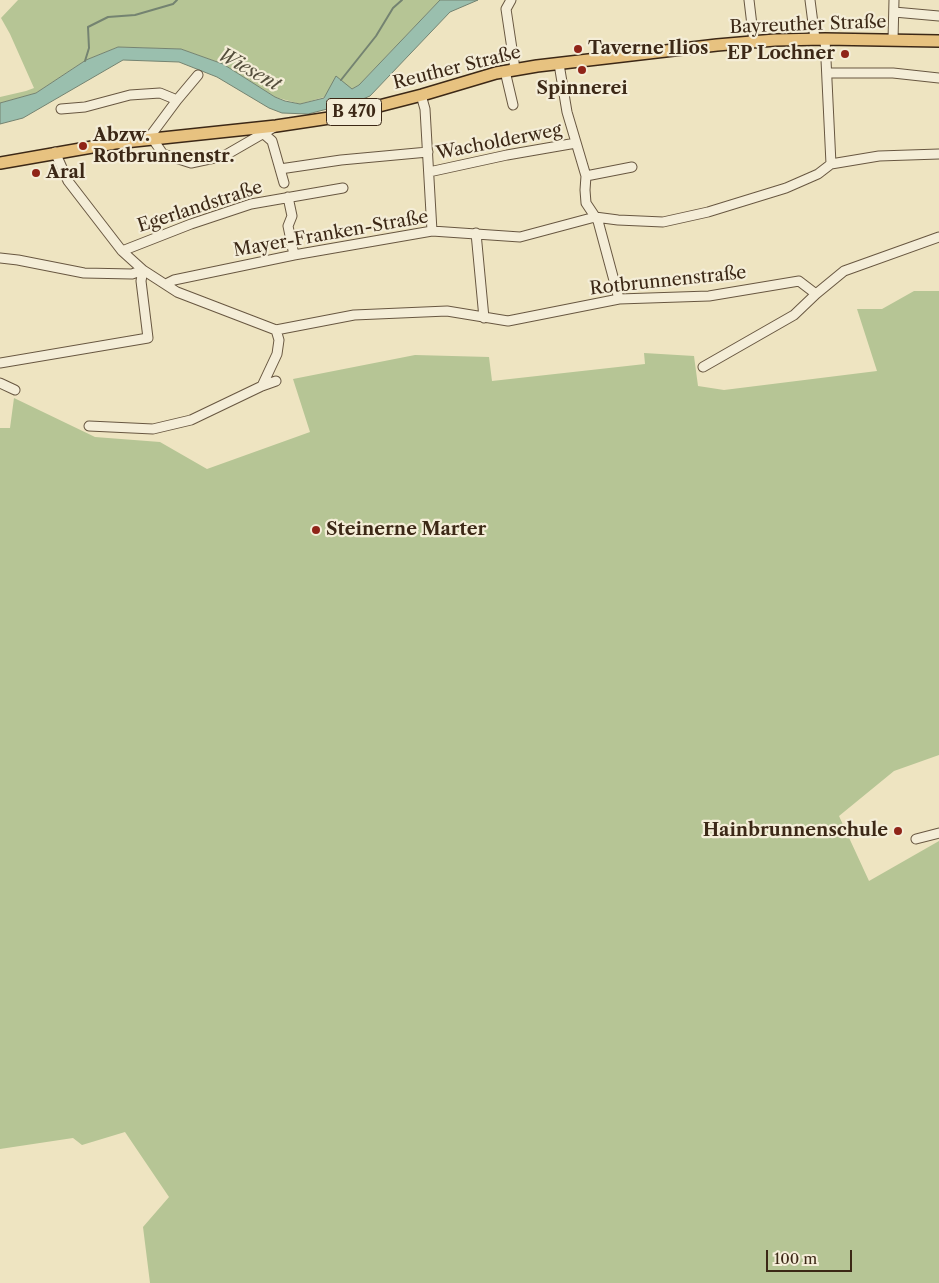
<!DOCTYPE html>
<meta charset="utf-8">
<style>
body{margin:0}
#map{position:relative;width:939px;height:1283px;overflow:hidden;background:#eee4c1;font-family:"Libre Caslon Text",serif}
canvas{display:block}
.scale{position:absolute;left:766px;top:1250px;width:86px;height:22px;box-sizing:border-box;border:2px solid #3c2816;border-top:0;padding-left:6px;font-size:15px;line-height:18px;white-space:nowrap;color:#3c2816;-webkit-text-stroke:4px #f4edd7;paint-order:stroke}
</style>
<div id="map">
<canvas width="939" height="1283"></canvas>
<div class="scale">100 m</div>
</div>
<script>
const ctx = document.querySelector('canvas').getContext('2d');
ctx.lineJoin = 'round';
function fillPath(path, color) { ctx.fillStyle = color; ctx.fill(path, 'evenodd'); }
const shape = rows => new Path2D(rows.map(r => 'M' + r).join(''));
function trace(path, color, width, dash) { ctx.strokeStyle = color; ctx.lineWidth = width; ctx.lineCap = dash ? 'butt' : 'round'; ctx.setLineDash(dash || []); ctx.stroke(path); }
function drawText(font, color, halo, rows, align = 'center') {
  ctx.font = font + ' "Libre Caslon Text",serif'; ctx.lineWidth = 4.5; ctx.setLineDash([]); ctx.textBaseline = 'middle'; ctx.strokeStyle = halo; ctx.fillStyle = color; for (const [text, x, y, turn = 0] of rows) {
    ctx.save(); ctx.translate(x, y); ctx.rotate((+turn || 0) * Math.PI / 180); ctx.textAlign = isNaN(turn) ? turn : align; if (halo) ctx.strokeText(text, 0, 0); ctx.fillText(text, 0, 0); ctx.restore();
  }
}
const green = shape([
 [18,0,440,0,359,85,352,89,300,104,275,97,223,64,181,49,118,47,86,60,36,93,0,103,0,97,26,91,34,88,10,34,1,18],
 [914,291,939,291,939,755,894,771,839,816,869,881,939,841,939,1283,150,1283,143,1227,169,1197,125,1132,82,1145,73,1138,0,1149,0,428,10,428,14,398,95,437,160,442,207,469,310,432,293,379,415,355,489,357,492,381,645,364,644,353,694,356,698,386,724,390,877,371,857,309,882,309]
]);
const water = shape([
 [440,0,478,0,450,12,370,96,358,101,308,114,282,113,269,108,217,77,179,62,123,60,23,118,0,124,0,103,36,93,86,60,118,47,181,49,223,64,275,97,285,101,300,104,324,98,336,76,352,89,359,85,440,0]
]);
const stream = shape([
 [85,61,89,48,88,27,108,17,135,15,173,4,177,0],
 [341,80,376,36,393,8,402,0]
]);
const minor = shape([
 [511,0,506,9,515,69],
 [749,0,754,42],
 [810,0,815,39],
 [894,12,939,16],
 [825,39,831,164],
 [893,40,894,0],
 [559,64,567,112,586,176,585,190,586,203,598,221,619,299],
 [505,71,513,105],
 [827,73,893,73,939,78],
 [421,95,425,109,432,231],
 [61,109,85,107,130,95,160,93,177,100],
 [264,134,272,141,284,183],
 [152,138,163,154,191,163,224,156,276,126],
 [148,139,177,100,198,75],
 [55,152,68,181,122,251,143,270,177,292,276,330,354,315,447,311,508,321,619,299,709,296,799,281,816,294],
 [280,169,341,160,428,152],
 [429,172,507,155,576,143],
 [586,176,632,167],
 [288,197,292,216,288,226,294,255],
 [476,233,484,318],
 [122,251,191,224,251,204,343,188],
 [0,258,18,260,84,273,132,274,143,270,141,281,148,338,0,363],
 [166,284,174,280,294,255,432,231,520,237,595,217,618,220,663,222,708,212,786,188,818,174,831,164,879,156,939,154],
 [703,367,794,315,816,294,844,271,939,237],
 [0,383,15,390],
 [262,386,277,354,279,340,276,330],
 [89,426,153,429,191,420,262,386,276,381],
 [916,839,939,833]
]);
const major = shape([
 [0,163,115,143,276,126,336,117,422,95,496,73,537,66,717,45,775,40,825,39,939,41]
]);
const markers = [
 [578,49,5,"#8f2418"],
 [845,54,5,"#8f2418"],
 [582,70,5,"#8f2418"],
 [83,146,5,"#8f2418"],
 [36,173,5,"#8f2418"],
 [316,530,5,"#8f2418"],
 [898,831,5,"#8f2418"]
];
const shields = [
 [354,112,55]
];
const shieldNames = [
 ["B 470",354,112]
];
const streetNames = [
 ["Bayreuther Straße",808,25,-2],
 ["Reuther Straße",457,68,-14],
 ["Wacholderweg",499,142,-11],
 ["Egerlandstraße",200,207,-18],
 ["Mayer-Franken-Straße",331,234,-10],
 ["Rotbrunnenstraße",668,281,-6]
];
const poiNames = [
 ["Taverne Ilios",588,49],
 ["EP Lochner",835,54,"right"],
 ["Spinnerei",582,89,"center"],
 ["Abzw.",93,136],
 ["Rotbrunnenstr.",93,157],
 ["Aral",46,173],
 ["Steinerne Marter",326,530],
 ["Hainbrunnenschule",888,831,"right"]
];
const waterNames = [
 ["Wiesent",249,70,29]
];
fillPath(green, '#b6c595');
fillPath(water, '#9abfae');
trace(water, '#748371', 1);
trace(stream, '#748371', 2);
trace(minor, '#685741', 11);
trace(major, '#3c2816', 14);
trace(minor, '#f4edd7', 9);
trace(major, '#e7c280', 11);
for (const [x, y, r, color] of markers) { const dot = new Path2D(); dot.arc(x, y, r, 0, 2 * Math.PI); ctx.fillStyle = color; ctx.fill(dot); trace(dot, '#f4edd7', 2); }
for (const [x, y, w] of shields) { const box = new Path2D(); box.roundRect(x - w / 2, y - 13.5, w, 27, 4); ctx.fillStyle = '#f4edd7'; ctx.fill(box); trace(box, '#3c2816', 1); }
drawText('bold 16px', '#3c2816', null, shieldNames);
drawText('18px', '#3c2816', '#f4edd7', streetNames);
drawText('bold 18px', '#3c2816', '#f4edd7', poiNames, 'left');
drawText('italic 19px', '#544e3c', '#f4edd7', waterNames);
</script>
